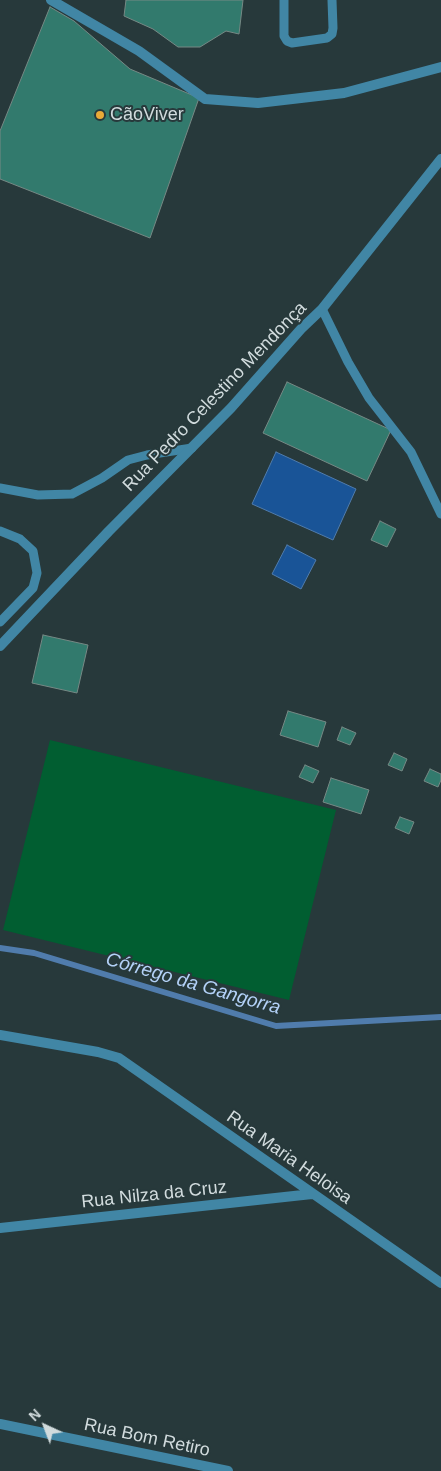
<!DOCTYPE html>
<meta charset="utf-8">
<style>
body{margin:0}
#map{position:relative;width:441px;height:1471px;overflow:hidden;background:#27393b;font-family:Helvetica,sans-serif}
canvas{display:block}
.north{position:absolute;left:20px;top:1401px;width:50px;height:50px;-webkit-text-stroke:4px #27393b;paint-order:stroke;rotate:317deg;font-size:14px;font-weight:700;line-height:20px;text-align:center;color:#d1dbdd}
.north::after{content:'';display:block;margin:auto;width:18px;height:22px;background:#d1dbdd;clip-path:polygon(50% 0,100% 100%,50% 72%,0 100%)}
</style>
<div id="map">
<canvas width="441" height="1471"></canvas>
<div class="north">N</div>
</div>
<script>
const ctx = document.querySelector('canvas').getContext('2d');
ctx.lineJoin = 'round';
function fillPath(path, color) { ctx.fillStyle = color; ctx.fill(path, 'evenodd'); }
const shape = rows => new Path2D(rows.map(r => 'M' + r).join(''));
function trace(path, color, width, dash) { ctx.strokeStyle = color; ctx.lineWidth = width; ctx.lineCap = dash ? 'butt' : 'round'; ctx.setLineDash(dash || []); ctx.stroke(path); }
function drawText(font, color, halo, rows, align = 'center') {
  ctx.font = font + ' Helvetica,sans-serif'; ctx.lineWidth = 4; ctx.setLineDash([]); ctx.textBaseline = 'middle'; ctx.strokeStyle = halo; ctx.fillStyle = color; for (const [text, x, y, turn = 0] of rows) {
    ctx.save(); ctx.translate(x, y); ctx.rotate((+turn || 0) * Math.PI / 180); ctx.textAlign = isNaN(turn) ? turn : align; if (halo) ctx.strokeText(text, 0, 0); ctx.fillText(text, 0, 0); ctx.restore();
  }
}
const green = shape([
 [50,740,336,810,289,1000,3,930]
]);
const water = shape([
 [276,452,356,489,333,540,252,504,276,452],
 [287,545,316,560,301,589,272,574,287,545]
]);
const stream = shape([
 [0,948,34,953,276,1026,441,1017]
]);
const building = shape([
 [126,0,243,0,239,34,226,31,200,47,178,47,153,29,124,16,126,0],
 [50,7,74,21,130,69,199,98,150,238,0,179,0,131,50,7],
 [287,382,391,430,367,481,263,433,287,382],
 [380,521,396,529,387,547,371,540,380,521],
 [43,635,88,645,77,693,32,683,43,635],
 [288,711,326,722,318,747,280,735,288,711],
 [342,727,356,733,350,745,337,740,342,727],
 [394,753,407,759,402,771,388,765,394,753],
 [305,765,319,771,313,783,299,777,305,765],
 [430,769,441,774,441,780,438,787,424,781,430,769],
 [331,778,369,790,361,814,323,802,331,778],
 [400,817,414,822,409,834,395,828,400,817]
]);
const service = shape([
 [284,0,284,36,287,41,292,43,327,38,332,34,333,28,332,0],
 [322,309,348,362,369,398,411,452,441,514],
 [0,488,38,495,72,494,102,478,128,460,147,455,192,448],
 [0,531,20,539,33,551,37,573,33,588,0,622]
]);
const minor = shape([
 [51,0,139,51,205,99,258,103,344,93,441,67],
 [0,1035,98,1052,119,1058,441,1283],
 [0,1228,312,1194]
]);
const tertiary = shape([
 [0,646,109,531,231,408,301,329,322,309,441,159],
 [0,1424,228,1471]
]);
const markers = [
 [100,115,5,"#eaaa38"]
];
const poiNames = [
 ["CãoViver",110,115]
];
const streetNames = [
 ["Rua Pedro Celestino Mendonça",215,397,-46],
 ["Rua Maria Heloisa",289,1158,35],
 ["Rua Nilza da Cruz",154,1195,-6],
 ["Rua Bom Retiro",147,1438,12]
];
const waterNames = [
 ["Córrego da Gangorra",193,984,16]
];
fillPath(green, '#015e31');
fillPath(water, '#195497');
trace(water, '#507cac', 1);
trace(stream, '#507cac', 6);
fillPath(building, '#327a6d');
trace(building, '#768985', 1);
trace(service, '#4186a5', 9);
trace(minor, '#4186a5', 10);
trace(tertiary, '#4186a5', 10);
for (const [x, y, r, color] of markers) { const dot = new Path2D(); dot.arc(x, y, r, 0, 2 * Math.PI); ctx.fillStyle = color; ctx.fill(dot); trace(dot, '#27393b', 2); }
drawText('18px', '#d1dbdd', '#27393b', poiNames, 'left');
drawText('18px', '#d1dbdd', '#27393b', streetNames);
drawText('italic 19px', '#b3d1f7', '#27393b', waterNames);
</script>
